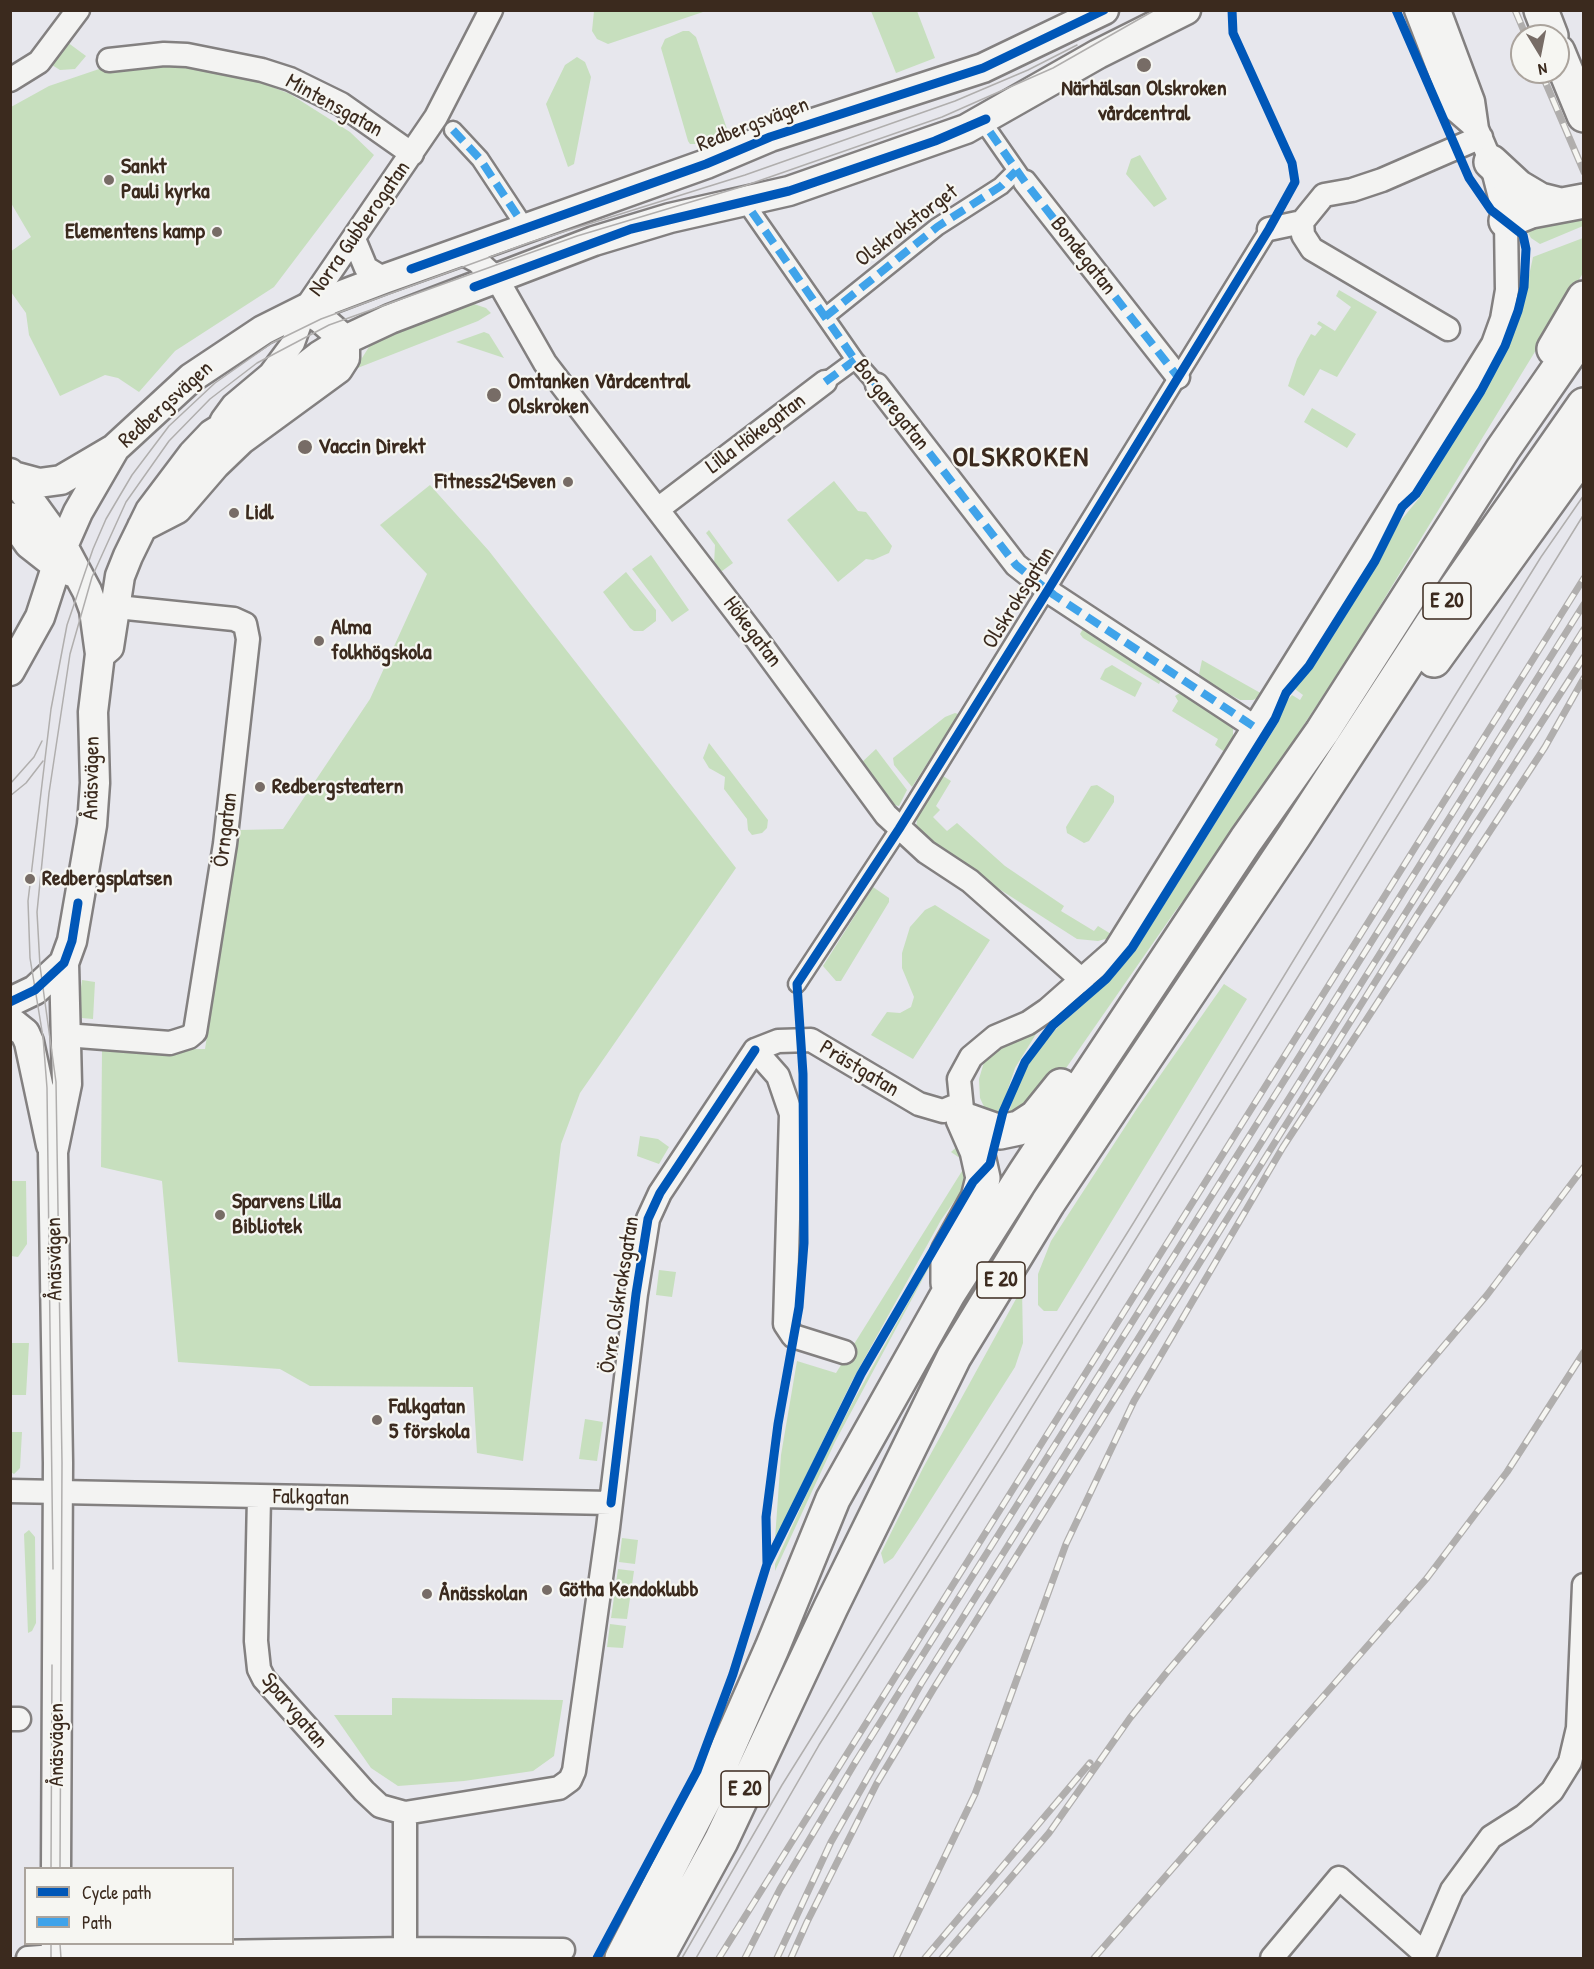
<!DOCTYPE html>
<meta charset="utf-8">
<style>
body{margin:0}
#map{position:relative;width:1594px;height:1969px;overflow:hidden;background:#e7e7ed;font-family:"Patrick Hand",sans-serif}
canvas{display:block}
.frame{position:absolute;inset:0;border:12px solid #3b2a1e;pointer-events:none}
.legend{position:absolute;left:24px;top:1867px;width:210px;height:78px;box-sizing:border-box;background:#f6f6f2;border:2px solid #aba49d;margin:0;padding:8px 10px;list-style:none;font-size:18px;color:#3b2a1e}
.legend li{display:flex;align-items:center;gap:12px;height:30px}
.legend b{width:30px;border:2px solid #aba49d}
.north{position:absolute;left:1510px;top:24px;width:60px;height:60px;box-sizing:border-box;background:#f6f6f2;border:2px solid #aba49d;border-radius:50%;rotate:170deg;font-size:16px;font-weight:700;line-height:24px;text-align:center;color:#3b2a1e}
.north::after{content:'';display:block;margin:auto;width:21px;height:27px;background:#776c66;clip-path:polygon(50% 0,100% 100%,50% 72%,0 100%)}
</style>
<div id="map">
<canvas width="1594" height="1969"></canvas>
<div class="frame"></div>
<ul class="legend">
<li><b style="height:8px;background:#0057b8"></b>Cycle path</li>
<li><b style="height:8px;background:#3fa3ea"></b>Path</li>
</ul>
<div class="north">N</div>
</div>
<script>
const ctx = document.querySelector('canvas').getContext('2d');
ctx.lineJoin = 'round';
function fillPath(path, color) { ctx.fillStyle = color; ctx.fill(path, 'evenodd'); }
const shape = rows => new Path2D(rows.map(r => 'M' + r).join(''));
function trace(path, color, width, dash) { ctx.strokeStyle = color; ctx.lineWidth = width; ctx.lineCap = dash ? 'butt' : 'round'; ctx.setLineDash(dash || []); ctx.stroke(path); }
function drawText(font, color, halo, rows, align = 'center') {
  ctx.font = font + ' "Patrick Hand",sans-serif'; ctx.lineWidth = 4.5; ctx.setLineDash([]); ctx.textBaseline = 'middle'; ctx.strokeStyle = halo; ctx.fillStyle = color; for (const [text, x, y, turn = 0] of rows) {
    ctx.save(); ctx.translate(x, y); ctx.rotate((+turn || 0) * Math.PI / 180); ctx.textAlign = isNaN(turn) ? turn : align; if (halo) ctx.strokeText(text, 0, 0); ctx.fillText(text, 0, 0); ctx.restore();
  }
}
const green = shape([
 [594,11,594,10,706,11,608,44,597,39,592,31],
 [871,11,917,11,935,58,896,73],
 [683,31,689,31,696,37,728,132,696,144,690,144,688,141,661,48,665,39],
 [67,42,86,56,75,69,60,70,52,65,51,62],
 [577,57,585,62,591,77,574,164,568,167,546,104,565,65],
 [214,64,290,94,350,132,374,155,274,287,175,351,139,392,118,378,105,375,60,396,29,335,26,313,11,292,10,252,31,237,11,203,11,107,49,86,108,66],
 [1140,155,1167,199,1154,207,1126,174,1131,159],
 [1583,216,1583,226,1540,244,1531,238,1525,227],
 [1583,238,1583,273,1353,650,1265,784,1224,847,1176,910,1048,1094,1007,1120,1017,1083,1034,1055,1056,1029,1113,977,1135,951,1278,723,1286,702,1292,695,1300,700,1303,695,1295,689,1300,679,1319,658,1377,565,1393,530,1420,497,1501,363,1521,313,1533,257],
 [1339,290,1377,312,1337,377,1320,369,1304,396,1288,386,1297,359,1311,334,1315,336,1322,327,1317,324,1319,321,1335,331,1351,307,1336,296],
 [468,302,486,308,491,313,478,321,355,369,374,339],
 [484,332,489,334,504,358,456,342],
 [1312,408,1356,434,1347,448,1304,422],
 [834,481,858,511,866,512,892,546,889,553,873,560,866,559,838,582,787,520],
 [430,485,489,551,736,868,580,1093,561,1144,523,1461,477,1453,473,1387,310,1386,280,1369,178,1362,162,1181,101,1167,102,1050,205,1049,239,830,283,829,370,699,427,574,380,525],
 [709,530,733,563,718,574,714,565,715,545,706,533],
 [651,555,689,610,672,622,632,569],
 [626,572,656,610,656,621,643,631,634,631,630,628,603,592],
 [1084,627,1163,676,1159,684,1083,638,1080,634],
 [1202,660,1264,695,1253,700,1240,700,1210,684,1199,674],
 [1112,665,1142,683,1135,697,1100,679,1105,669],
 [1183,691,1197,695,1227,715,1233,725,1233,741,1220,768,1156,871,1109,938,1098,941,1077,939,943,853,916,830,917,818,943,776,951,781,936,806,940,810,933,817,947,831,957,823,1005,866,1064,906,1061,911,1094,931,1098,926,1111,934,1226,753,1215,745,1218,739,1172,711,1178,701,1175,696],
 [955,713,958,714,957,717,912,787,894,765,893,758,945,717],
 [709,743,768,820,767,828,762,833,752,835,748,830,747,819,724,789,725,777,709,768,703,758],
 [876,749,907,790,899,806,893,805,861,763],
 [1097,785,1114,796,1114,802,1089,841,1084,843,1067,833,1066,827,1091,786],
 [873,887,889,898,889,902,841,981,836,981,823,966],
 [935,905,990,940,913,1059,871,1035,887,1012,900,1013,911,1007,914,997,902,968,902,953,910,927,925,910],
 [82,980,95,982,93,1019,82,1018,78,1010],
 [1224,984,1247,999,1057,1311,1044,1311,1038,1305,1038,1274,1051,1241,1138,1107],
 [1041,1026,1015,1068,998,1119,986,1111,980,1098,979,1079,984,1062,999,1045],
 [640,1136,658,1139,669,1147,659,1164,637,1156],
 [968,1143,975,1158,976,1170,941,1220,852,1381,775,1539,781,1455,797,1361,836,1373,967,1163,951,1152,960,1144],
 [10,1181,26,1181,27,1244,18,1257,11,1256],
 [962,1206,835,1442,775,1571,775,1564,820,1465,854,1400],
 [659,1270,676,1272,672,1297,656,1295],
 [1022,1288,1023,1343,1015,1367,918,1520,893,1558,884,1564,881,1553,923,1468],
 [10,1343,29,1343,26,1395,11,1395],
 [585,1419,603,1422,597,1461,579,1459],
 [11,1432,22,1432,20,1468,14,1474,11,1472],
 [29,1530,35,1537,36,1623,32,1631,28,1633,24,1534],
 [622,1538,638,1540,635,1564,619,1562],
 [618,1569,634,1571,627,1619,611,1618],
 [610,1624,626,1626,623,1648,607,1647],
 [392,1698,563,1700,554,1756,533,1771,464,1781,398,1786,371,1768,334,1715,392,1715]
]);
const pedestrian = shape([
 [453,130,480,159,519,218],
 [990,132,1022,178],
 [752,212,855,360,877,385],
 [825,317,937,227,1001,186,1016,171],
 [825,382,855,360],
 [797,984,899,829,1269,229]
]);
const minor = shape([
 [1416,10,1454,109,1477,129],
 [109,60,164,54,187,55,262,70,290,79,341,104,412,154],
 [10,80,39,62,78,10],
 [1025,182,1178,377],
 [1269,229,1302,222],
 [354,239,366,268,384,279],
 [458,251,477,261,497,279,545,363,756,638,886,815,926,852,970,881,1083,981],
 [1448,329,1312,249,1303,235,1302,222,1324,195,1352,190,1382,180,1481,137],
 [877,385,1016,565,1054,595,1253,726],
 [222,420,233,405,270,374,293,343,305,309,436,117,491,10],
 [658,509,825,382],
 [65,1035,170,1043,189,1037,195,1032,225,844,248,639,245,624,234,619,117,607],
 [755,1050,778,1076,791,1114,785,1324,793,1336,844,1352],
 [755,1050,778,1041,811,1040,919,1104,943,1111,960,1104],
 [963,1119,959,1079,971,1057,995,1037,1028,1023,1047,1010,1115,950,1493,344,1502,319,1507,290,1506,221,1491,162,1477,129,1473,101,1439,10],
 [10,1491,611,1503],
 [259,1497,256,1641,259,1669,264,1679,364,1791,380,1806,405,1813,559,1788,570,1780,574,1771,608,1528,636,1294,648,1219,660,1193,755,1050],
 [10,1719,19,1719],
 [405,1949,405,1813],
 [28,1958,81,1954,405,1949,563,1950],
 [1272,1958,1339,1878,1425,1954],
 [1423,1958,1452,1890,1491,1837,1524,1816,1552,1791,1570,1762,1578,1728,1584,1585]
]);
const tertiary = shape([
 [10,473,63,546,87,591,94,610,100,654,93,712,95,783,92,825,72,941,64,963,67,1084,53,1152,58,1463,56,1868],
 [13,476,39,483,61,480,112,450],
 [10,517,29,544,57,566,72,572],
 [142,527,177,509,215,465,241,440,338,369,345,358,345,340,321,319,305,309],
 [102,653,109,647,120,576,128,556,150,511,193,454,212,434,244,414,319,356,345,340,390,319,594,241,670,218,789,191,966,129,1098,54,1186,10],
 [10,671,40,617,63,546,78,512,115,448,191,378,263,330,305,309,384,279,706,164,770,137,983,68,1104,10],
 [10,1002,35,990,64,963],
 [10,1021,25,1033,29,1042,51,1145],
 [55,1958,56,1944]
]);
const motorway = shape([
 [1541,10,1551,36],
 [1558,52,1584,115],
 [1491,162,1518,187,1540,200,1560,205],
 [1506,221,1531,211,1584,201],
 [1554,349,1584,298],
 [1434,660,1584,452],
 [963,1119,1000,1132,1019,1128,1036,1117,1061,1086],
 [948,1283,948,1252,978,1198,983,1178,977,1151,963,1119],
 [622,1958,712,1784,772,1648,833,1499,948,1294,1025,1173,1246,840,1322,732,1503,449,1584,332],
 [657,1958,721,1841,831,1607,954,1357,1048,1203,1294,836,1445,604,1584,405]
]);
const tram = shape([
 [10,784,34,757,42,741],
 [10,796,26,783,43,761],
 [53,1569,47,1088,43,1037,30,958,28,901,51,709,67,625,93,549,106,519,132,475,169,426,215,383,272,343,321,319,531,242,745,175,955,101,1028,70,1077,45],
 [51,1868,52,1665],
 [60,1868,62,1463,56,1082,40,966,37,912,49,793,70,654,92,577,126,502,169,441,210,399,257,363,329,325,577,236,744,186,942,117,1053,68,1155,10],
 [51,1944,51,1958],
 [60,1944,61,1958],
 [682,1958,782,1785,1134,1222,1454,697,1541,557,1584,495],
 [696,1958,819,1745,1006,1449,1584,514]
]);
const rail = shape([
 [1515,10,1526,36],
 [1541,72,1584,172],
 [719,1958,1584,578],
 [745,1958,780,1889,856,1761,1584,604],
 [777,1958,831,1842,921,1684,1584,629],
 [791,1958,807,1922,877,1783,934,1688,1417,915,1584,657],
 [896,1958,975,1794,1066,1544,1134,1401,1283,1147,1545,747,1584,678],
 [925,1958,1090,1763],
 [942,1958,1049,1833,1130,1718,1167,1672,1487,1295,1584,1167],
 [1094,1958,1427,1578,1507,1472,1584,1352]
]);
const quiet = shape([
 [453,130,480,159,519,218],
 [990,132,1025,182,1178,377],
 [752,212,855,360,877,385,1016,565,1054,595,1253,726],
 [825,317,937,227,1001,186,1016,171],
 [825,382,855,360]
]);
const cycleway = shape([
 [411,269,706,164,770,137,983,68,1104,10],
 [474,287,631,229,789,191,935,141,986,119],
 [10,1002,35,990,64,963,72,941,78,903],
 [611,1503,636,1294,648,1219,660,1193,755,1050],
 [767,1564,766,1517,778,1424,799,1307,804,1243,803,1074,797,984,899,829,1048,590,1269,229,1295,182,1292,163,1233,33,1232,10],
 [597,1958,697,1771,733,1674,767,1564,861,1374,973,1182,990,1164,1003,1112,1025,1062,1053,1025,1106,979,1132,948,1275,719,1286,693,1309,666,1375,561,1402,507,1416,494,1481,391,1505,346,1518,311,1524,287,1526,249,1523,235,1491,210,1469,178,1396,10]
]);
const markers = [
 [1144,65,8,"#776c66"],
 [109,180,6,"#776c66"],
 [217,232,6,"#776c66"],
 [494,395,8,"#776c66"],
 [305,447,8,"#776c66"],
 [568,482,6,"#776c66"],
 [234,513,6,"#776c66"],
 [319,641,6,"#776c66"],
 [260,787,6,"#776c66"],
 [30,879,6,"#776c66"],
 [220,1215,6,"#776c66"],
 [377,1420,6,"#776c66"],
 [547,1590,6,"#776c66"],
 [427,1594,6,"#776c66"]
];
const shields = [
 [1447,601,48],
 [1001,1280,48],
 [745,1789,48]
];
const shieldNames = [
 ["E 20",1447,601],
 ["E 20",1001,1280],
 ["E 20",745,1789]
];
const poiNames = [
 ["Närhälsan Olskroken",1144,89,"center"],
 ["vårdcentral",1144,114,"center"],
 ["Sankt",121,167],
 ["Pauli kyrka",121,192],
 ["Elementens kamp",205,232,"right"],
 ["Omtanken Vårdcentral",508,382],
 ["Olskroken",508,407],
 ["Vaccin Direkt",318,447],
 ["Fitness24Seven",556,482,"right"],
 ["Lidl",246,513],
 ["Alma",331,628],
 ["folkhögskola",331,653],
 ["Redbergsteatern",272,787],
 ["Redbergsplatsen",42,879],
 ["Sparvens Lilla",232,1202],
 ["Bibliotek",232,1227],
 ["Falkgatan",389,1407],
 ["5 förskola",389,1432],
 ["Götha Kendoklubb",559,1590],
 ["Ånässkolan",439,1594]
];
const streetNames = [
 ["Mintensgatan",334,106,29],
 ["Redbergsvägen",753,125,-21],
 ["Olskrokstorget",907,226,-37],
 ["Norra Gubberogatan",360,229,-55],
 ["Bondegatan",1083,256,52],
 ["Redbergsvägen",166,405,-42],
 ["Borgaregatan",891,405,52],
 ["Lilla Hökegatan",756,434,-37],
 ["Olskroksgatan",1019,598,-58],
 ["Hökegatan",752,632,53],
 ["Ånäsvägen",92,778,-89],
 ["Örngatan",226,830,-83],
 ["Prästgatan",859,1069,31],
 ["Ånäsvägen",55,1259,-91],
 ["Övre Olskroksgatan",620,1295,-81],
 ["Falkgatan",311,1498,1],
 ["Sparvgatan",294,1711,50],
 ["Ånäsvägen",57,1745,-90]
];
const districtNames = [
 ["OLSKROKEN",1021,459]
];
fillPath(green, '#c7dfbe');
trace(pedestrian, '#838080', 21);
trace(minor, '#838080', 27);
trace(tertiary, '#838080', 33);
trace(motorway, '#838080', 38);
trace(pedestrian, '#f3f3f2', 16);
trace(minor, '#f3f3f2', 22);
trace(tertiary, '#f3f3f2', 28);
trace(motorway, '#f3f3f2', 33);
trace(tram, '#b0aead', 1.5);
trace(rail, '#b0aead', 7);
trace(rail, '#f6f6f2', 4.5, [14]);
trace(quiet, '#3fa3ea', 8, [15, 8]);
trace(cycleway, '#0057b8', 9);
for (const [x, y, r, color] of markers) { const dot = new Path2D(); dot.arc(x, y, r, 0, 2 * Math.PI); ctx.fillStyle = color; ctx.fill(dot); trace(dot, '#f6f6f2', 2); }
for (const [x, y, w] of shields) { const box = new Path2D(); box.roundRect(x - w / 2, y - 18, w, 36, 4.5); ctx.fillStyle = '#f6f6f2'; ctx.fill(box); trace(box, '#3b2a1e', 1.5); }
drawText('bold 21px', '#3b2a1e', null, shieldNames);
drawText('bold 22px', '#3b2a1e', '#f6f6f2', poiNames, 'left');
drawText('22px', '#3b2a1e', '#f6f6f2', streetNames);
ctx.letterSpacing = '1.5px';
drawText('bold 28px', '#3b2a1e', '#f6f6f2', districtNames);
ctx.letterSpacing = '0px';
</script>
